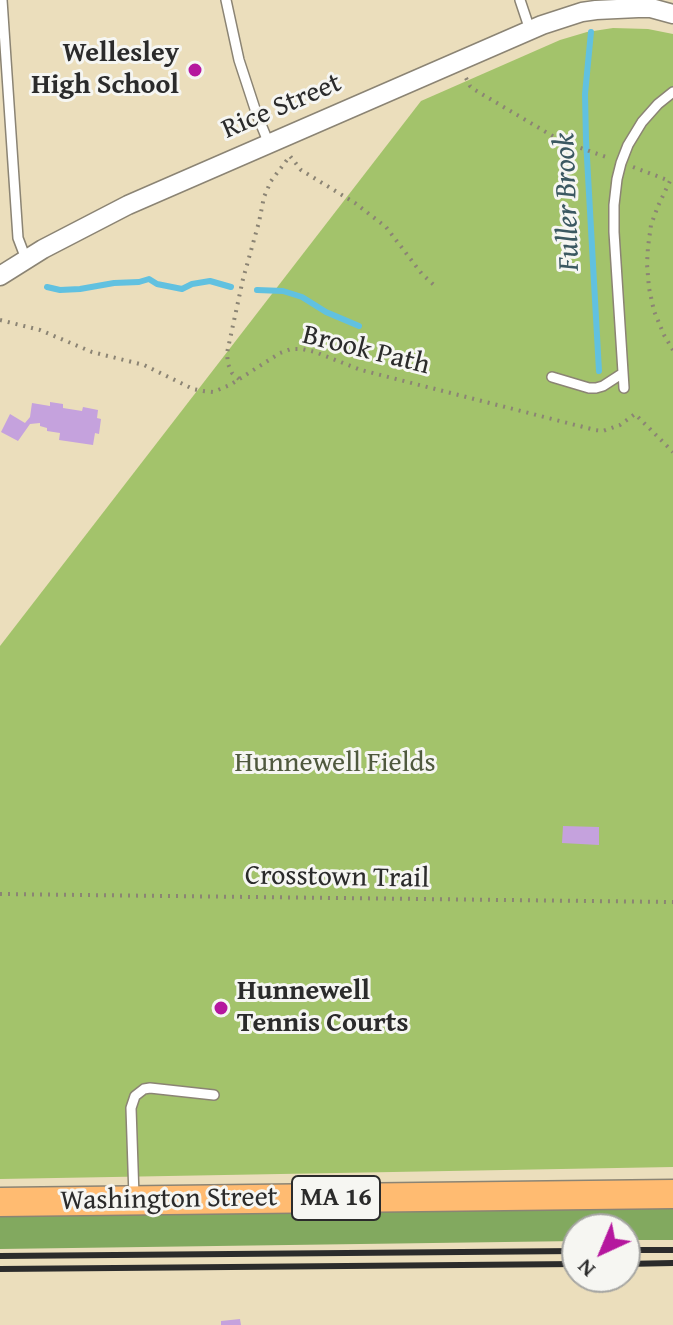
<!DOCTYPE html>
<style>
body{margin:0}
#map{position:relative;width:673px;height:1325px;overflow:hidden;background:#ebdebc;font-family:"Gentium Book Plus",serif}
canvas{display:block}
.north{position:absolute;left:561px;top:1213px;width:80px;height:80px;box-sizing:border-box;background:#f6f6f2;border:2px solid #a5a5a2;border-radius:50%;rotate:224deg;font-size:22px;font-weight:700;line-height:32px;text-align:center;color:#2b2b2b}
.north::after{content:'';display:block;margin:auto;width:28px;height:36px;background:#b5179e;clip-path:polygon(50% 0,100% 100%,50% 72%,0 100%)}
</style>
<div id="map">
<canvas width="673" height="1325"></canvas>
<div class="north">N</div>
</div>
<script>
const ctx = document.querySelector('canvas').getContext('2d');
ctx.lineJoin = 'round';
function fillPath(path, color) { ctx.fillStyle = color; ctx.fill(path, 'evenodd'); }
const shape = rows => new Path2D(rows.map(r => 'M' + r).join(''));
function trace(path, color, width, dash) { ctx.strokeStyle = color; ctx.lineWidth = width; ctx.lineCap = dash ? 'butt' : 'round'; ctx.setLineDash(dash || []); ctx.stroke(path); }
function drawText(font, color, halo, rows, align = 'center') {
  ctx.font = font + ' "Gentium Book Plus",serif'; ctx.lineWidth = 6; ctx.setLineDash([]); ctx.textBaseline = 'middle'; ctx.strokeStyle = halo; ctx.fillStyle = color; for (const [text, x, y, turn = 0] of rows) {
    ctx.save(); ctx.translate(x, y); ctx.rotate((+turn || 0) * Math.PI / 180); ctx.textAlign = isNaN(turn) ? turn : align; if (halo) ctx.strokeText(text, 0, 0); ctx.fillText(text, 0, 0); ctx.restore();
  }
}
const green = shape([
 [613,28,648,29,673,34,673,1167,0,1179,0,646,421,101,560,40,587,32]
]);
const forest = shape([
 [673,1207,673,1240,625,1240,625,1229,577,1229,577,1241,0,1249,0,1215]
]);
const stream = shape([
 [591,32,585,94,586,140,599,371],
 [47,287,60,290,80,289,114,283,139,282,149,279,157,284,182,289,192,284,210,281,231,287],
 [257,290,283,291,302,297,326,312,359,326]
]);
const building = shape([
 [50,402,63,404,63,408,82,411,83,407,98,410,97,418,101,419,99,434,95,433,93,445,59,440,60,433,47,431,47,428,40,426,40,423,30,424,18,441,1,432,10,414,25,423,30,417,32,403,50,406],
 [563,826,599,827,599,845,562,843],
 [240,1319,241,1325,221,1325,221,1321]
]);
const path = shape([
 [466,78,470,86,475,90,561,141,609,158],
 [633,167,670,181,658,206,651,225,648,247,647,264,649,288,654,311,664,335,673,350],
 [0,320,40,330,92,352,144,365,193,389,203,391,213,392,230,385,280,353,291,349,302,349,315,352,361,370,595,430,603,431,620,425,635,414,673,452],
 [239,379,232,373,228,364,227,353,243,279,259,222,264,197,271,181,290,156,301,170,355,203,386,227,422,274,435,286],
 [0,894,673,902]
]);
const lane = shape([
 [2,0,18,238,26,259],
 [226,0,239,60,256,112,269,144],
 [520,0,530,30],
 [552,377,589,388,596,388,603,386,623,373],
 [624,388,614,232,614,205,617,179,621,163,628,145,642,122,658,104,673,92],
 [134,1197,131,1108,135,1096,144,1089,150,1088,214,1095]
]);
const street = shape([
 [0,276,43,249,128,205,542,25,582,12,596,10,638,8,651,8,673,14]
]);
const primary = shape([
 [0,1202,673,1194]
]);
const rail = shape([
 [625,1250,673,1250],
 [0,1256,577,1251],
 [625,1264,673,1263],
 [0,1269,577,1264]
]);
const markers = [
 [195,70,8,"#b5179e"],
 [221,1008,8,"#b5179e"]
];
const shields = [
 [336,1198,88]
];
const shieldNames = [
 ["MA 16",336,1198]
];
const poiNames = [
 ["Wellesley",179,54],
 ["High School",179,86],
 ["Hunnewell",237,992,"left"],
 ["Tennis Courts",237,1024,"left"]
];
const streetNames = [
 ["Rice Street",282,107,-23],
 ["Brook Path",366,351,14],
 ["Crosstown Trail",337,878,1],
 ["Washington Street",169,1200,-1]
];
const parkNames = [
 ["Hunnewell Fields",335,764]
];
const waterNames = [
 ["Fuller Brook",568,202,-92]
];
fillPath(green, '#a3c36b');
fillPath(forest, '#82a95f');
trace(stream, '#61c1e0', 6);
fillPath(building, '#c5a2dd');
trace(lane, '#8b8474', 12);
trace(street, '#8b8474', 21);
trace(primary, '#8b8474', 31);
trace(path, '#8b8474', 4, [2, 6]);
trace(lane, '#fff', 9);
trace(street, '#fff', 18);
trace(primary, '#ffbb71', 28);
trace(rail, '#2b2b2b', 6);
for (const [x, y, r, color] of markers) { const dot = new Path2D(); dot.arc(x, y, r, 0, 2 * Math.PI); ctx.fillStyle = color; ctx.fill(dot); trace(dot, '#f6f6f2', 3); }
for (const [x, y, w] of shields) { const box = new Path2D(); box.roundRect(x - w / 2, y - 22, w, 44, 6); ctx.fillStyle = '#f6f6f2'; ctx.fill(box); trace(box, '#2b2b2b', 2); }
drawText('bold 26px', '#2b2b2b', null, shieldNames);
drawText('bold 28px', '#2b2b2b', '#f6f6f2', poiNames, 'right');
drawText('28px', '#2b2b2b', '#f6f6f2', streetNames);
drawText('28px', '#4f593e', '#f6f6f2', parkNames);
drawText('italic 30px', '#3b5861', '#f6f6f2', waterNames);
</script>
